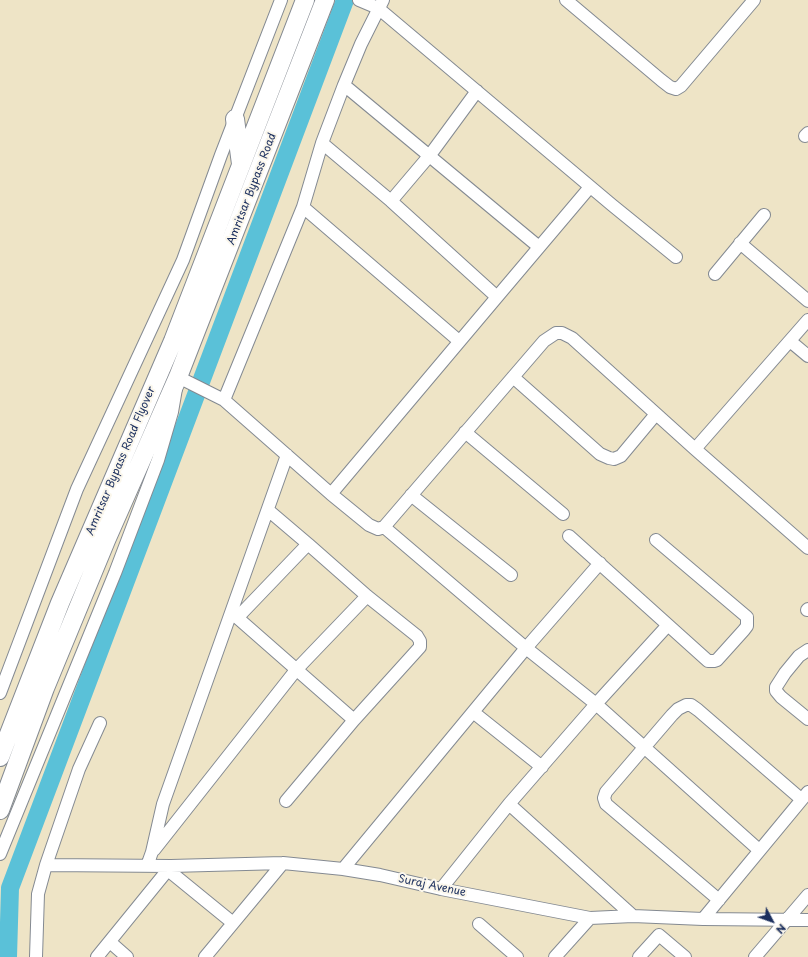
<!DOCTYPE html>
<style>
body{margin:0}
#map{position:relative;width:808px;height:957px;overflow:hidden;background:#eee4c6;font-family:"Playpen Sans",sans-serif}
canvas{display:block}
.north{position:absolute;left:752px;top:901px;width:40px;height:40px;-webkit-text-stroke:3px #fbf7ec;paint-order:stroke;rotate:131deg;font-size:11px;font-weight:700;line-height:16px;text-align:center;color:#1b2f5e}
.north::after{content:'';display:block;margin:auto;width:14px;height:18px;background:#1b2f5e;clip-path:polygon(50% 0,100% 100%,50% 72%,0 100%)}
</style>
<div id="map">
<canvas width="808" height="957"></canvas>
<div class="north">N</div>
</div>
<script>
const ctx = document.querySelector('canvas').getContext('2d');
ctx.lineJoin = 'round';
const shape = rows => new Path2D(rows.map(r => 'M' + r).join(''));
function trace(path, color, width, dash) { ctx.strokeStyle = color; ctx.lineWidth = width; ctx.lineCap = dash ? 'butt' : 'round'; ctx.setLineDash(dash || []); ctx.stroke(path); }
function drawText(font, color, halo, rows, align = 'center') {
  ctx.font = font + ' "Playpen Sans",sans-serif'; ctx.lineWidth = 4; ctx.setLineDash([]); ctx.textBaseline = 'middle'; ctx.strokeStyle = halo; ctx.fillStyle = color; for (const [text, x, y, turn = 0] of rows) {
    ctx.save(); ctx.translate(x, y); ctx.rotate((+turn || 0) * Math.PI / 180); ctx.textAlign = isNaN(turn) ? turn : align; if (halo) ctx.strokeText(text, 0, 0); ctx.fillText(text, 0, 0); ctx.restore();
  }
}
const river = shape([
 [8,957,10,888,345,0]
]);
const minor = shape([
 [359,0,378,8,612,205,676,257],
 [566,0,661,80,670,87,676,89,681,86,754,0],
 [344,85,539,247],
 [805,136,808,133],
 [322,143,391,201,497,297,590,187],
 [391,201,430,155,477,91],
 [303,207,459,341],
 [740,243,808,301],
 [715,274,764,215],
 [790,341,808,356],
 [513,377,600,454,609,458,614,459,621,456,656,414],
 [224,400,303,207,322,143,344,85,361,44,383,0],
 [465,432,563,514],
 [695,449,808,320],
 [331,494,497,297],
 [411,495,511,575],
 [384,527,526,648,596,704,759,850],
 [569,536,708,661,714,661,717,660,744,630,747,626,747,617,656,540],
 [807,610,808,609],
 [232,613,354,720],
 [238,617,308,544,268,510],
 [808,650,799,656,785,673,776,687,776,691,781,697,808,719],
 [0,693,77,489,183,260,221,155,281,0],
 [473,712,542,767],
 [286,801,354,720,420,647,420,641,417,636,367,596,308,544],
 [509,804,633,916],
 [154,850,296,670,367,596],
 [0,854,115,573,158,460,172,412,178,377,224,400,331,494,369,525,378,529,384,527,544,341,556,333,562,333,572,338,695,449,808,548],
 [46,865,79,769,100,723],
 [147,866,152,852,163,804,287,455],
 [343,869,526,648,600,563],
 [168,870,233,923],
 [441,889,509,804,596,704,668,625],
 [719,900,606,804,604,798,606,792,672,715,678,709,686,705,691,705,698,710,801,799],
 [703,919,808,792],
 [479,924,517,957],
 [110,942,127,957],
 [36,957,38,894,46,865,171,866],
 [97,957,171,866,283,863,343,869,380,875,441,889,590,918,633,916,703,919,808,920],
 [205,957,283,863],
 [555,957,590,918],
 [639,957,659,935,685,957],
 [755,957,808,895]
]);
const highway = shape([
 [235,119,241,164],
 [0,757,60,603,173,341,305,0],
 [0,810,45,688,107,538,178,377,325,0]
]);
const streetNames = [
 ["Amritsar Bypass Road",252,189,-69],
 ["Amritsar Bypass Road Flyover",121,461,-67],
 ["Suraj Avenue",432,886,12]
];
trace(river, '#5ac1d8', 18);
trace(minor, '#848a92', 14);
trace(highway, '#848a92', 20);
trace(minor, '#fff', 12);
trace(highway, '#fff', 18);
drawText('11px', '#1b2f5e', '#fbf7ec', streetNames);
</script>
